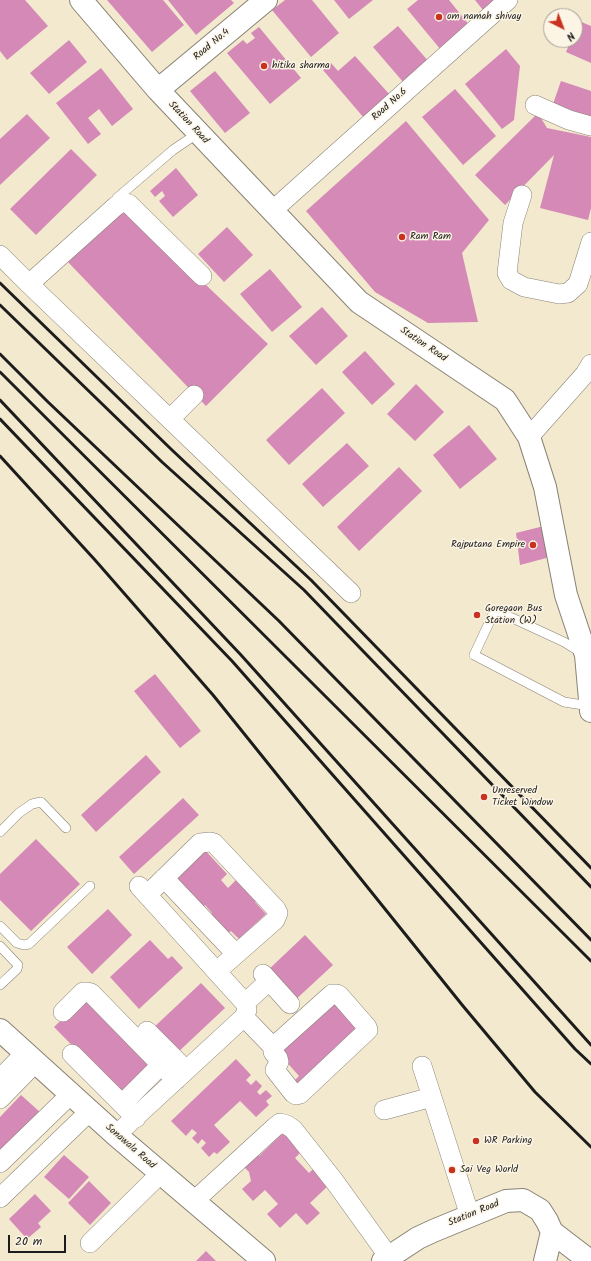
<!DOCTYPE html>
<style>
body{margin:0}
#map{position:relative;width:591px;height:1261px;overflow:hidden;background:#f3e9ce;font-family:Kalam,sans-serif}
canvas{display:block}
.north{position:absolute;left:543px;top:8px;width:40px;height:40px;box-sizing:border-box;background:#fcf5e5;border:1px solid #a29e95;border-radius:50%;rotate:138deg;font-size:11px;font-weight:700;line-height:16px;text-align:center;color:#1c1c1c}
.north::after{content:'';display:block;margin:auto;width:14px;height:18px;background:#c8321e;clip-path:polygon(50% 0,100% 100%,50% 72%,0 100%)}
.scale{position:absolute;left:8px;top:1235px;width:58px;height:18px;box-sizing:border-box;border:2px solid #1c1c1c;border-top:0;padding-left:5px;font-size:12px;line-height:14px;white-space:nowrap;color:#1c1c1c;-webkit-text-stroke:3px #fcf5e5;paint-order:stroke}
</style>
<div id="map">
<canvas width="591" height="1261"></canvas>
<div class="north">N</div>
<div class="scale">20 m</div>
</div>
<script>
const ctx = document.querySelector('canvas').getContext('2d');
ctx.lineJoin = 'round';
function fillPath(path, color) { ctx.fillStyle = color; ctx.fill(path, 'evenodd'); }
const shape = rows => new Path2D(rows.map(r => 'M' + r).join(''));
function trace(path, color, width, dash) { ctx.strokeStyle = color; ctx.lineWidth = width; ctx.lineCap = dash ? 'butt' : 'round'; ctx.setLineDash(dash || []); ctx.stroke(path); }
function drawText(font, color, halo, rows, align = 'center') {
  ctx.font = font + ' Kalam,sans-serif'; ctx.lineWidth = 3; ctx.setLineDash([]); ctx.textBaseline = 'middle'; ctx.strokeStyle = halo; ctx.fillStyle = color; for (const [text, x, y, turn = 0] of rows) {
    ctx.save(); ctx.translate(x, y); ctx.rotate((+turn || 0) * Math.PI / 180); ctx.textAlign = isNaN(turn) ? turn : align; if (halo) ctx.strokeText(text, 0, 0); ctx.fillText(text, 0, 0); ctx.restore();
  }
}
const building = shape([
 [0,0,25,0,48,26,7,60,0,51],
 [107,0,163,0,184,25,152,52],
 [168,0,231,0,234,3,196,35],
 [285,0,312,0,339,33,311,57,272,10],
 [334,0,373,0,349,19],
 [418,0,449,0,470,26,441,50,407,9],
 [475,0,505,0,487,15],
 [579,21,591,26,591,63,566,52,571,40,575,40,575,31],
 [398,26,429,62,404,83,373,47],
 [259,27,301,78,270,104,227,53,243,40,247,44,255,38,251,33],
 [69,40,87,62,49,94,30,73],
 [506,49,520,66,514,120,502,129,465,84],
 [355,56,390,95,364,118,323,70,331,63,338,71],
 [101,68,133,109,112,126,99,109,88,118,101,134,88,144,56,103],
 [215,71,250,113,225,133,190,91],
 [561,81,591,91,591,117,553,104],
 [455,89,496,136,463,165,422,117],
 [538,113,547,128,591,137,591,208,588,220,540,208,554,155,505,205,475,175],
 [27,114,50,138,0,185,0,139],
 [406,121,489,220,462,253,478,322,428,323,375,292,306,211],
 [71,149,97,175,36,235,10,209],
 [176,168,198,195,173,217,159,201,165,196,162,191,155,197,150,191],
 [122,205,268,344,206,406,66,260],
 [227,227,253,255,224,282,198,254],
 [270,269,302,307,272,332,240,294],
 [322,307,348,336,316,365,289,336],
 [365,351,395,384,372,405,342,372],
 [416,384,444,412,415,441,387,414],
 [322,388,345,413,289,465,266,440],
 [469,425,497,459,460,489,433,455],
 [347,443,369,466,323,507,302,484],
 [399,467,422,491,359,551,337,527],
 [544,526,550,557,520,565,516,533],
 [155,674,201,731,180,748,134,691],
 [146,755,161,772,96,832,81,815],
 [183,798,199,815,134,874,119,857],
 [36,839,80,884,31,931,0,900,0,874],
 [203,848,227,874,221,880,228,888,236,880,261,897,255,902,266,914,239,939,231,931,227,934,210,916,212,913,205,905,202,908,173,877],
 [108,909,132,935,92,974,67,947],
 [305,935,333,965,292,1003,265,973],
 [150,940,168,959,172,956,183,968,139,1009,110,977],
 [201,983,225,1008,176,1054,152,1029],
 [86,996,156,1065,124,1098,54,1027],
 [336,996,365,1029,296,1090,291,1084,299,1076,276,1050],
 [236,1059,251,1075,246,1080,251,1085,256,1080,262,1086,257,1092,260,1095,266,1090,272,1096,266,1101,269,1105,256,1117,240,1101,214,1125,230,1142,217,1154,214,1152,209,1157,201,1148,206,1143,202,1139,198,1144,192,1138,197,1133,192,1129,186,1136,171,1121],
 [21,1095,41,1113,0,1154,0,1117],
 [283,1133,301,1152,295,1158,309,1173,315,1167,331,1183,310,1203,320,1213,307,1225,296,1213,280,1228,267,1214,278,1204,265,1190,253,1201,242,1189,251,1181,249,1172,241,1164,254,1152,259,1156],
 [64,1155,89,1177,69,1199,44,1177],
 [89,1181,111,1203,90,1225,68,1203],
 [35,1194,51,1211,38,1223,41,1227,27,1239,9,1219],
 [206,1251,216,1261,196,1261]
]);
const service = shape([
 [117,198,173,150,198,133],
 [582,653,564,642,495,610,474,655,564,702,590,706],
 [0,832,19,813,32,804,41,802,66,828],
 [0,926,17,943,24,945,29,944,90,886],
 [0,946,18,965,17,969,0,985]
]);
const minor = shape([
 [535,105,569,120,591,126],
 [522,195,513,223,507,273,511,280,524,287,559,294,568,293,578,284,591,242],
 [272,211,508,0],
 [0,255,29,284,351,593],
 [29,284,116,206,122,202,129,204,202,276],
 [170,419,194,395],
 [529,437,585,374,591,364],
 [164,878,236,954],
 [147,895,200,843,210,842,214,843,276,909,278,913,275,920,217,971],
 [263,974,290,1004],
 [332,994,337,994,340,996,367,1027,368,1030,300,1094,296,1095,293,1093,275,1070,279,1062,278,1058,273,1052,273,1047,332,994],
 [245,1003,269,981],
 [63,1012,83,992,87,992,91,993,176,1080],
 [244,1017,273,1047],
 [147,1031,186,1070],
 [72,1054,136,1118],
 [422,1066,470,1216],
 [0,1079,25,1053],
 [0,1099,36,1062],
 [122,1104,161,1065],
 [384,1110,432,1097],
 [116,1135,244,1017,247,1010,245,1003,139,886],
 [0,1163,71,1094],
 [0,1198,90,1111],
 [194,1201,275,1127,280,1123,287,1125,293,1129,335,1182,389,1257],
 [90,1243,161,1173]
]);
const tertiary = shape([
 [81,0,158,90,359,302,505,400,529,437,545,487,566,595,586,655,591,711],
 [158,90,266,0],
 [0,1030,116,1135,264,1261],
 [552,1232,590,1261],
 [383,1261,418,1238,433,1231,506,1201,523,1200,540,1210,547,1221,552,1232,545,1261]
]);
const rail = shape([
 [0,283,173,451,311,580,591,868],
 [0,305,162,462,304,590,591,887],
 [0,354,48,402,279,621,591,940],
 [0,372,591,961],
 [0,400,241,655,591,1045],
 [0,419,232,661,575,1049,591,1064],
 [0,456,95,560,213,695,463,1006,535,1092,591,1147]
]);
const markers = [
 [439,17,4,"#c8321e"],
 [264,66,4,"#c8321e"],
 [402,237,4,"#c8321e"],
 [533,545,4,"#c8321e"],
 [477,615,4,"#c8321e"],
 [484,797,4,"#c8321e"],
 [476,1141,4,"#c8321e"],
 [452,1170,4,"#c8321e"]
];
const poiNames = [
 ["om namah shivay",447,17],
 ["hitika sharma",272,66],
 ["Ram Ram",410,237],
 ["Rajputana Empire",525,545,"right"],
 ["Goregaon Bus",485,609],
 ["Station (W)",485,621],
 ["Unreserved",492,791],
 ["Ticket Window",492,803],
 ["WR Parking",484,1141],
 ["Sai Veg World",460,1170]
];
const streetNames = [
 ["Road No.4",212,45,-40],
 ["Road No.6",390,105,-42],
 ["Station Road",188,123,47],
 ["Station Road",423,345,34],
 ["Sonawala Road",130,1147,41],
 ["Station Road",474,1214,-22]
];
fillPath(building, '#d589b6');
trace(service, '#888275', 10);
trace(minor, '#888275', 20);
trace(tertiary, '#888275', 24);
trace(service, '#fff', 9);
trace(minor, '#fff', 19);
trace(tertiary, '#fff', 22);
trace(rail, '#1c1c1c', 3);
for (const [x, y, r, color] of markers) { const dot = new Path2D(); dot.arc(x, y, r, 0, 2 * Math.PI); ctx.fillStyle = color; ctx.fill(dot); trace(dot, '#fcf5e5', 1.5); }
drawText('10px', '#1c1c1c', '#fcf5e5', poiNames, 'left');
drawText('10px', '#1c1c1c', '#fcf5e5', streetNames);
</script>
